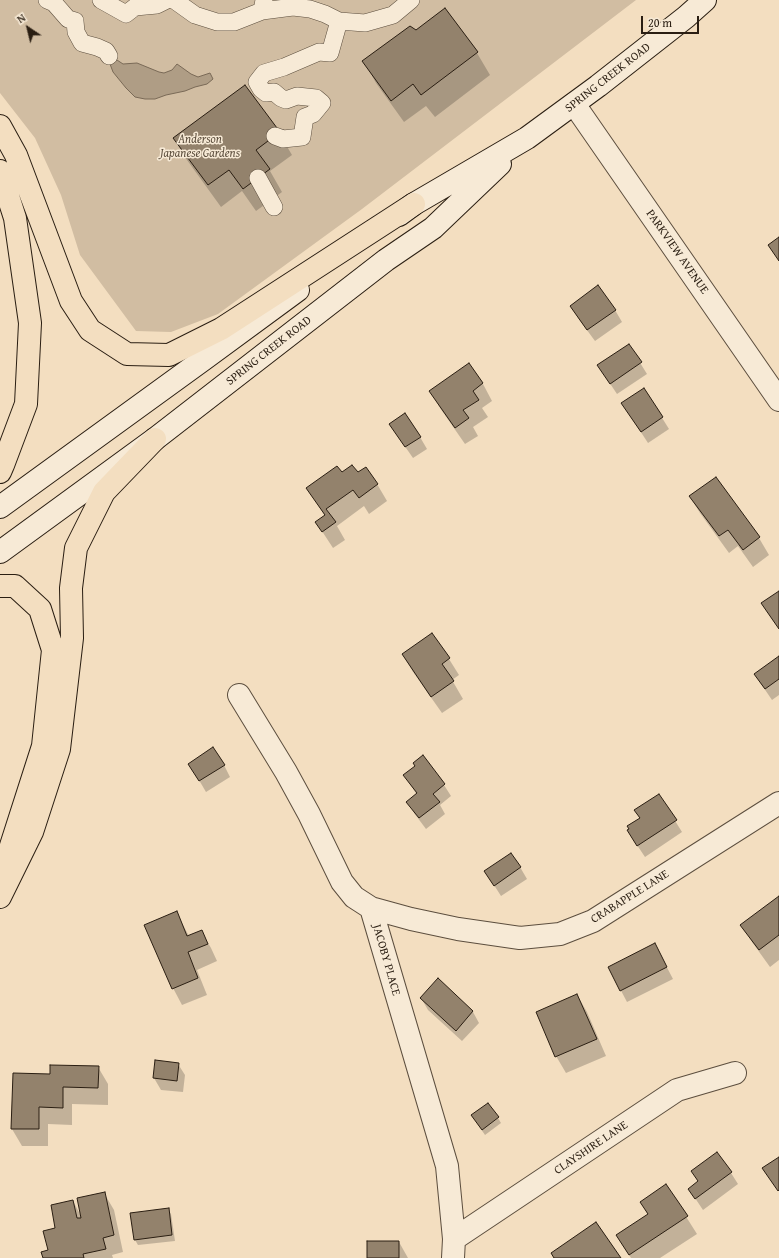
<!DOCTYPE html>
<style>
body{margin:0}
#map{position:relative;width:779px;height:1258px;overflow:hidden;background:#f3dec0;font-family:"Gentium Book Plus",serif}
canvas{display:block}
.north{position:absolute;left:8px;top:8px;width:40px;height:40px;-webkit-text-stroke:3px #f7ead6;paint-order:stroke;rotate:325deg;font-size:11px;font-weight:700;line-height:16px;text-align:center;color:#2a1e12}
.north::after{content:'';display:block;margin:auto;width:14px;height:18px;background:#2a1e12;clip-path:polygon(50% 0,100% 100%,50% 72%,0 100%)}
.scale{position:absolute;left:641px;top:16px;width:58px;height:18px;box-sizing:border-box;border:2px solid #2a1e12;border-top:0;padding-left:5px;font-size:12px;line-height:14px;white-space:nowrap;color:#2a1e12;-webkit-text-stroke:3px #f7ead6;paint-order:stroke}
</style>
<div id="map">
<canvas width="779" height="1258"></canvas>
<div class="north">N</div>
<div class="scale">20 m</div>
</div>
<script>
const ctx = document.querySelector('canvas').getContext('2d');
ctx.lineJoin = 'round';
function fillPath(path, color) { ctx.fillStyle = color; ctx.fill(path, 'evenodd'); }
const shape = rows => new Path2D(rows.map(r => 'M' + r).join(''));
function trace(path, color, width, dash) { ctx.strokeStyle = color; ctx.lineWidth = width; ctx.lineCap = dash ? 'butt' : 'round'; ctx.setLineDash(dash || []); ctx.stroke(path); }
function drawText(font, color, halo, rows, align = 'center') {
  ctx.font = font + ' "Gentium Book Plus",serif'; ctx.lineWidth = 3; ctx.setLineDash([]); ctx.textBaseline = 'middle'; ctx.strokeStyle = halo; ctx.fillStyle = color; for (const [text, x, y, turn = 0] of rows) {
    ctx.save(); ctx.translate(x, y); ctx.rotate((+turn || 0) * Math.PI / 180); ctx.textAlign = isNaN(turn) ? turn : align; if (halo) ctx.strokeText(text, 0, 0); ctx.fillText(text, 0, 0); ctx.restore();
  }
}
const green = shape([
 [0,0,636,0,362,209,218,314,171,332,136,331,80,255,61,195,35,138,0,93]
]);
const water = shape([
 [113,60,117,60,123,64,137,63,159,72,164,73,172,70,177,64,191,74,198,77,210,73,213,79,207,84,195,87,185,91,166,95,155,99,145,99,135,97,126,88,113,72,110,64,113,60]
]);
const shadow = shape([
 [445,10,477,53,490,75,435,117,426,106,404,122,376,83,364,61,416,31],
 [279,133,292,155,270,171,282,192,256,211,242,191,221,207,187,160,174,138],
 [571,306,615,310,622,322,595,341,578,318],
 [629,345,647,374,617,394,605,376],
 [469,364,483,384,492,401,482,408,488,417,473,427,478,436,465,444,440,408,430,391],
 [644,389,669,429,648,443,629,414],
 [397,435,420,437,427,449,413,458],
 [342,473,358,474,377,484,387,501,369,514,364,506,337,526,345,540,333,548,316,522,325,516,307,488],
 [715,478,759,538,769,555,753,567,738,546,729,553,700,513,690,497],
 [403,655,449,659,459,675,452,680,463,699,442,713,413,672],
 [779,658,779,695,772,700,755,675],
 [423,757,444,785,451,796,440,805,445,814,426,829,414,813,408,802,417,795,404,775,416,766],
 [224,765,230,777,206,792,196,775],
 [659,795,682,832,645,857,635,842,640,819,636,811],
 [520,867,527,879,501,896,485,871],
 [779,898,779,960,770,967,752,942,742,925],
 [176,912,189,936,201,931,211,948,217,961,197,970,207,995,182,1005,173,988],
 [661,956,673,979,627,1002,609,968],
 [438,980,473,1012,479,1023,462,1041,428,1010,421,998],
 [577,995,587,1012,606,1056,566,1073,556,1056],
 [156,1061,178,1064,185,1075,183,1092,161,1090,154,1078],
 [98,1067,108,1084,108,1105,72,1104,72,1125,48,1124,48,1146,22,1146,12,1129,51,1075],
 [472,1116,498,1118,501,1123,485,1135],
 [717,1153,731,1173,738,1184,703,1210,689,1189,698,1182,692,1171],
 [666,1185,697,1234,660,1258,631,1258,617,1236,648,1215,641,1202],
 [104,1193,114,1210,123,1252,112,1255,113,1258,44,1258,49,1251,57,1229,73,1201,81,1216],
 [168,1209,171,1214,175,1241,138,1245,135,1240,131,1214],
 [399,1242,408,1258,368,1258]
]);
const building = shape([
 [445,8,478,52,421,95,413,84,391,101,362,61,410,26,416,30,445,8],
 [245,85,280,132,256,150,270,169,243,189,229,170,208,185,173,138,245,85],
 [779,237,779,261,768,245,779,237],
 [598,285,616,310,587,330,570,306,598,285],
 [629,344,642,362,610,384,597,365,629,344],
 [469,363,483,383,473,391,479,400,463,410,469,418,455,428,429,391,469,363],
 [644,388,663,417,641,432,621,403,644,388],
 [405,413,421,437,405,447,389,424,405,413],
 [352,465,358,472,366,467,378,484,359,498,353,490,326,509,336,522,322,532,315,522,325,515,306,488,337,466,342,472,352,465],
 [716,477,760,537,743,550,728,530,719,536,689,496,716,477],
 [779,591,779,629,761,603,779,591],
 [432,633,450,658,442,664,454,681,431,697,402,654,432,633],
 [779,656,779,679,765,689,754,674,779,656],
 [213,747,225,765,199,781,188,764,213,747],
 [423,755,445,784,433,794,440,802,419,818,406,802,417,793,403,775,415,766,413,763,423,755],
 [659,794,677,820,637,846,627,830,629,829,627,826,640,818,634,810,659,794],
 [511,853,521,867,494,886,484,871,511,853],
 [779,896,779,935,759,950,740,925,779,896],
 [177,911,187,936,202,930,208,944,188,952,198,978,172,989,144,925,177,911],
 [655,943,667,967,620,991,608,967,655,943],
 [438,978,473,1011,456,1031,420,998,438,978],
 [577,994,597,1039,555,1057,536,1012,577,994],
 [155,1060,179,1063,177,1081,153,1078,155,1060],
 [50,1065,99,1066,98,1088,63,1087,63,1108,39,1107,39,1129,11,1129,13,1073,50,1074,50,1065],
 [488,1103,499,1117,482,1130,471,1115,488,1103],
 [717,1152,732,1172,695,1199,688,1189,698,1181,691,1171,717,1152],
 [779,1157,779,1190,778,1191,762,1168,779,1157],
 [666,1184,688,1216,629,1255,616,1235,648,1214,640,1202,666,1184],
 [105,1192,114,1235,103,1238,106,1249,83,1254,84,1258,43,1258,41,1252,48,1250,43,1231,55,1228,51,1205,73,1200,77,1218,81,1218,77,1198,105,1192],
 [169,1208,172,1235,134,1240,130,1213,169,1208],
 [596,1222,621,1258,554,1258,551,1253,596,1222],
 [367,1241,399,1241,399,1258,367,1258,367,1241]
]);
const pedestrian = shape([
 [47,0,54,3,68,19,75,21,76,32,82,43,97,47,106,51,109,56],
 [101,0,126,14,135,7,157,5,167,0],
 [174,0,195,15,217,22,234,22,262,11],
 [264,0,262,11,293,7,310,9,325,14,339,21],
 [275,136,283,139,302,137,305,117,313,114,322,103,316,98,297,96,286,100,281,98,274,92,266,93,261,89,257,82,264,73,284,67,319,52,330,53,339,21,365,23,393,15,411,0],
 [258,178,274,207]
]);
const minor = shape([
 [239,695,286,772,309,814,342,882,354,897,371,908,447,1166,454,1239,453,1258],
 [371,908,411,919,458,929,520,938,560,934,593,921,779,803],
 [454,1239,677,1090,735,1073]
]);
const tertiary = shape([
 [574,104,779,400]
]);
const secondary = shape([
 [399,215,414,204,527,138,598,86,686,17,705,0],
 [0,507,204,359,298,290],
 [0,552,155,439,386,260,433,228,500,164]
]);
const primary = shape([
 [0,126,16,155,71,301,90,330,127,354,169,355,221,329,414,204],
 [0,171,15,218,30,323,26,404,3,465,0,472],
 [0,586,15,586,40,609,53,650,43,746,8,855,0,861],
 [0,897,32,832,59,749,72,638,71,588,76,548,104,492,155,439]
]);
const streetNames = [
 ["SPRING CREEK ROAD",608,78,-38],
 ["PARKVIEW AVENUE",677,252,55],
 ["SPRING CREEK ROAD",269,351,-38],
 ["CRABAPPLE LANE",630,897,-32],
 ["JACOBY PLACE",386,960,74],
 ["CLAYSHIRE LANE",591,1148,-34]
];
const parkNames = [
 ["Anderson",200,140],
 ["Japanese Gardens",200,154]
];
fillPath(green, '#d1bda2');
fillPath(water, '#af9d85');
trace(water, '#7a6a57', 1);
fillPath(shadow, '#0003');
fillPath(building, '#93826c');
trace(building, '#2a1e12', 1);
trace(pedestrian, '#5c4e3e', 18);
trace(minor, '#5c4e3e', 24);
trace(tertiary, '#5c4e3e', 24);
trace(secondary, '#2a1e12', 24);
trace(primary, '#2a1e12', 24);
trace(pedestrian, '#f7ead6', 17);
trace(minor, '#f7ead6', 22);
trace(tertiary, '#f7ead6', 22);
trace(secondary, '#f7ead6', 22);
trace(primary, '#f3dec0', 22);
drawText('12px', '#2a1e12', '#f7ead6', streetNames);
drawText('italic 12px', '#5c4e3d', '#f7ead6', parkNames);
</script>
